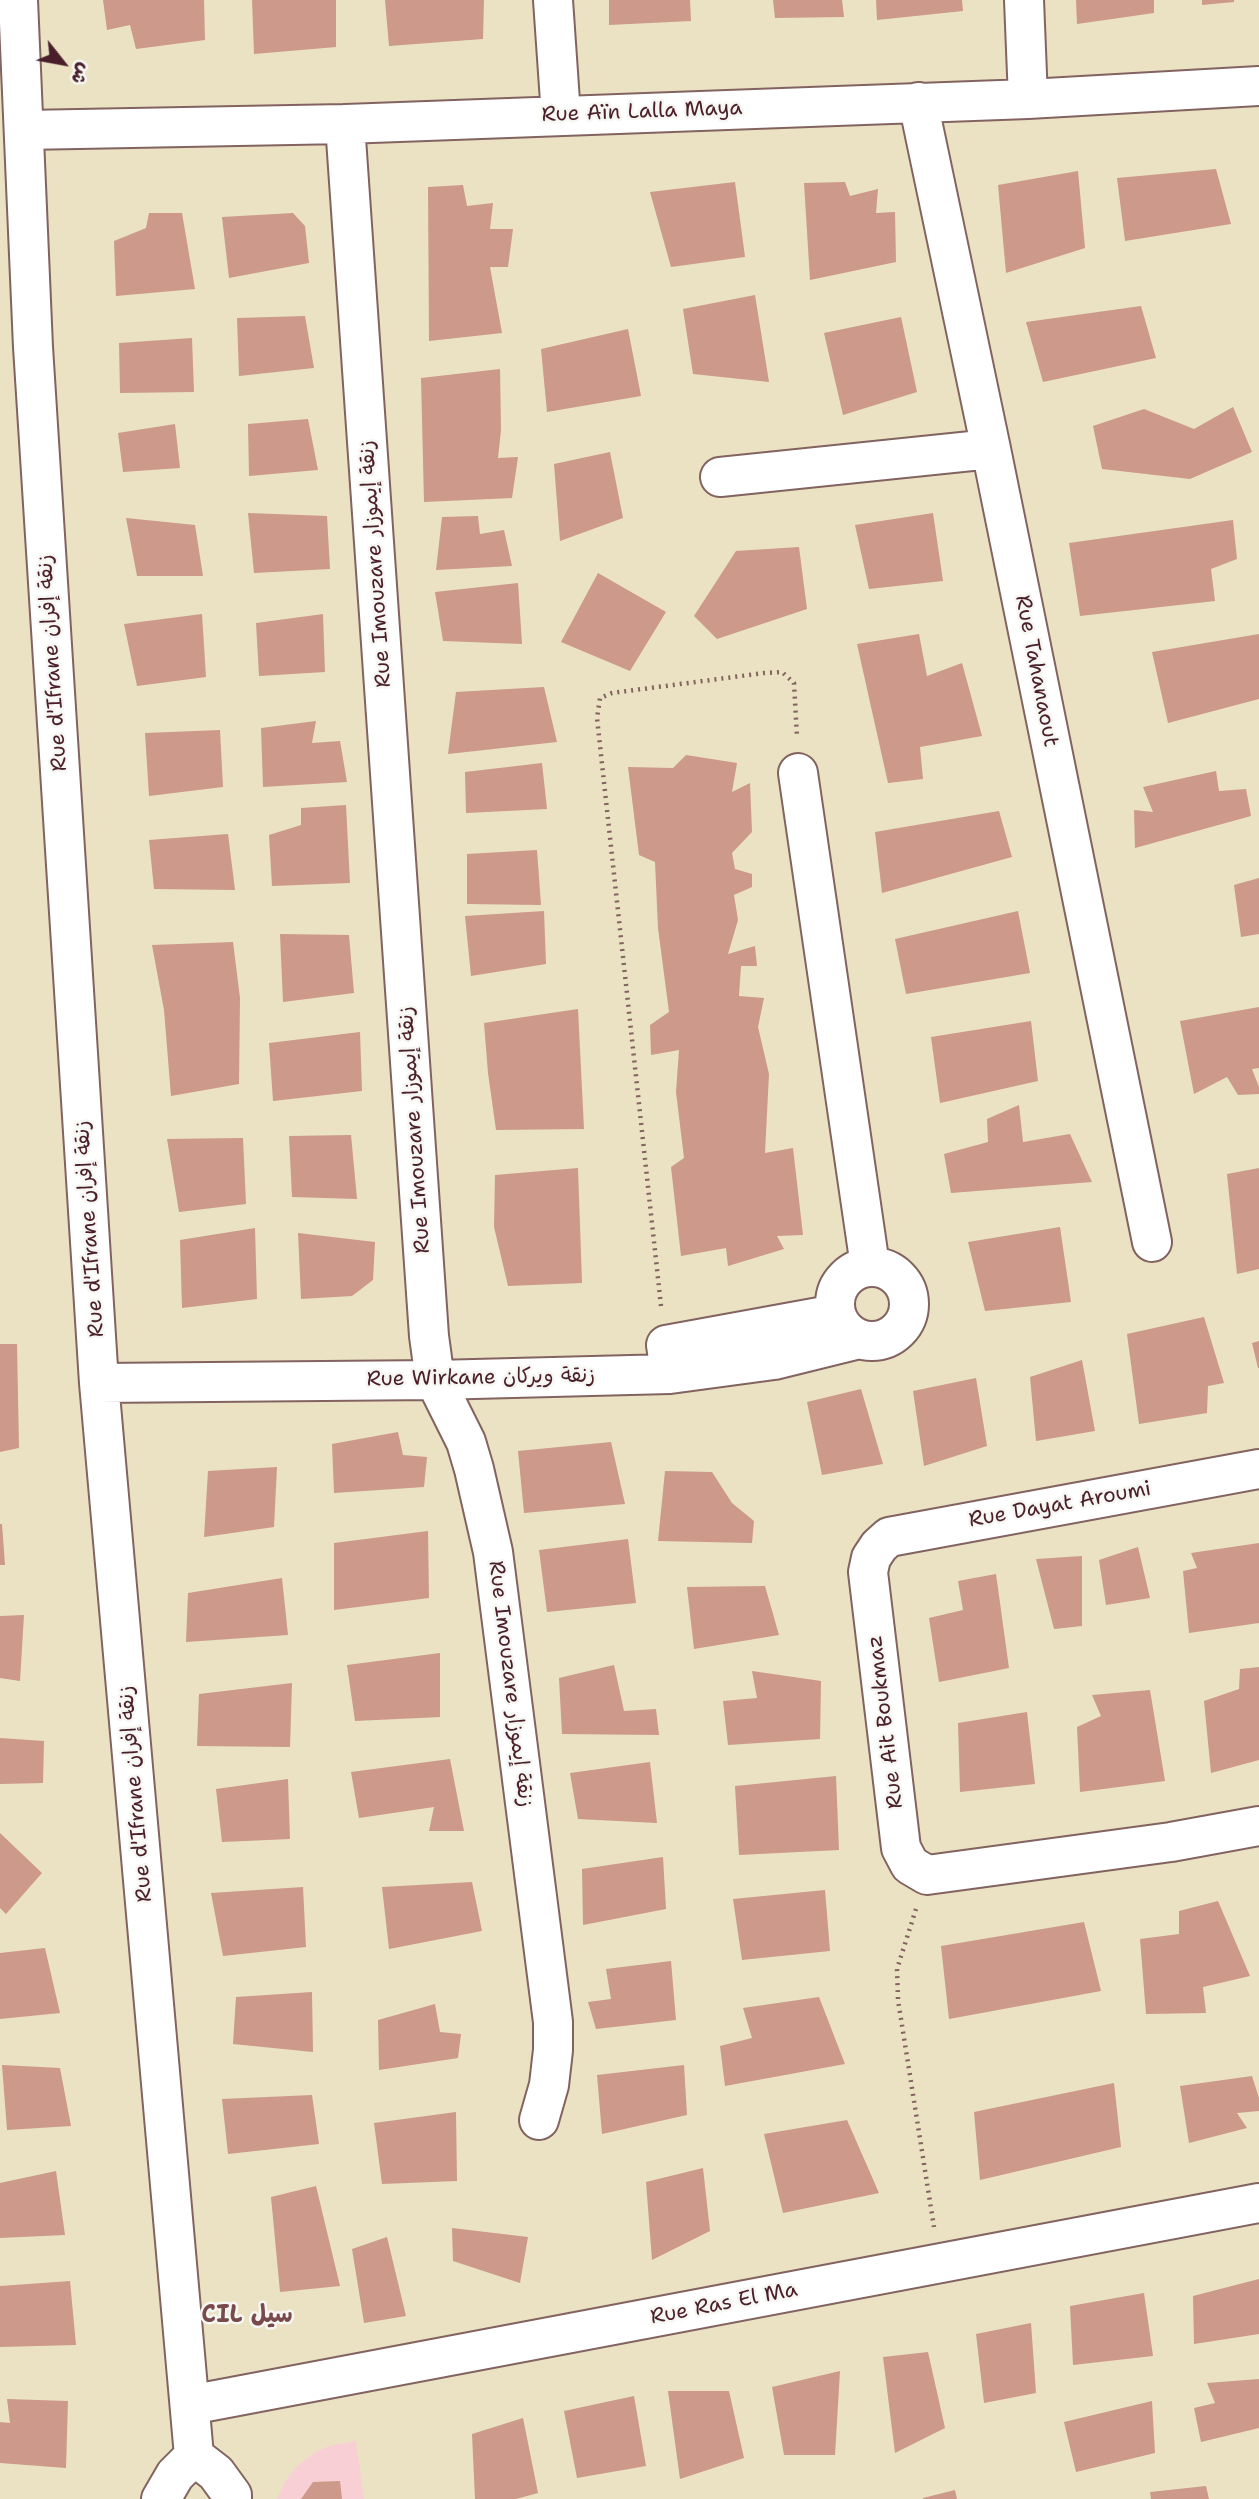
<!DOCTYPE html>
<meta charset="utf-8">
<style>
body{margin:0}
#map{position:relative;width:1259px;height:2499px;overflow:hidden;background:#eae2c3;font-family:"Shantell Sans","Playpen Sans Arabic",sans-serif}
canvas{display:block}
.north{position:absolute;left:28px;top:28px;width:70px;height:70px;-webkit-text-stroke:5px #f6f6f2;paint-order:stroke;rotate:121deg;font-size:19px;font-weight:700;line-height:28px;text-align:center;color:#4a1f2b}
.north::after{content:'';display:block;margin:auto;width:24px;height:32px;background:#4a1f2b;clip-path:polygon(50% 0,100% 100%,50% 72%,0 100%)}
</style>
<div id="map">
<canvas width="1259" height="2499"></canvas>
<div class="north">ش</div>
</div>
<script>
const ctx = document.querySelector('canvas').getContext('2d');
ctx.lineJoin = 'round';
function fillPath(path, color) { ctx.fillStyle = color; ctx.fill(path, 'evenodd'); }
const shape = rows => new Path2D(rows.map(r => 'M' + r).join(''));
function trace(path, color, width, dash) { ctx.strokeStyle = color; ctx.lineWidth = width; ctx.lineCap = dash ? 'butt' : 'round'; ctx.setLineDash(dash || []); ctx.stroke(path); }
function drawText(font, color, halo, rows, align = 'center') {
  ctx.font = font + ' "Shantell Sans","Playpen Sans Arabic",sans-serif'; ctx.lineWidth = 5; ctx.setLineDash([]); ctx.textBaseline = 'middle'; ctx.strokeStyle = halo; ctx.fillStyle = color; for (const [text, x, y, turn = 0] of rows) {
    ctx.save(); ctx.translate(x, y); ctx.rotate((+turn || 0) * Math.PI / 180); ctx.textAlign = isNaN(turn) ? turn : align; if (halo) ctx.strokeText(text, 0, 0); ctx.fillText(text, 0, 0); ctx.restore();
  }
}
const built = shape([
 [356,2441,364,2499,277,2499,283,2485,296,2467,315,2452,332,2445]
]);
const building = shape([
 [103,0,204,0,205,40,136,49,130,25,107,30],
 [252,0,336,0,336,47,254,54],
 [385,0,484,0,483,39,389,46],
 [609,0,690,0,691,21,609,25],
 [773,0,842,0,844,17,775,18],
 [876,0,962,0,963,11,877,20],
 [1076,0,1154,0,1154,13,1077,24],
 [1202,0,1234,0,1234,2,1202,5],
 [1216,169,1231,224,1125,241,1117,178],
 [1078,171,1085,248,1006,273,998,185],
 [735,182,745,257,671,267,650,192],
 [845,182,850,196,878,189,876,213,895,212,896,262,810,280,804,183],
 [463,185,467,206,493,203,490,229,513,229,508,267,490,267,502,333,429,341,428,187],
 [149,213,182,213,195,289,116,296,114,241,146,228],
 [293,213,305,226,309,263,229,278,222,217],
 [755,295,769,382,693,374,683,309],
 [1141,306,1156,358,1043,382,1026,322],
 [305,316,314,368,239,376,237,318],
 [901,317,917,392,843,415,824,333],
 [628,329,641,396,547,412,541,349],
 [192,338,194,392,120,393,119,343],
 [500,369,501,430,498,458,518,457,512,498,424,502,421,378],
 [1233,407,1252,452,1190,479,1102,469,1093,426,1144,409,1194,429],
 [308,419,318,470,249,476,248,424],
 [175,424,180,468,123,472,118,433],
 [610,452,623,518,560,541,554,464],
 [248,513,327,516,330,569,254,573],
 [933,513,943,581,869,589,855,525],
 [478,516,480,534,504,530,512,566,436,570,442,517],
 [126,518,195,525,203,576,137,576],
 [1233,520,1237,559,1211,569,1215,601,1080,616,1069,543],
 [799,547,807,609,717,639,694,616,736,551],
 [598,573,666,612,630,671,561,642],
 [518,583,522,644,443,641,435,592],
 [202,614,206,677,137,686,124,624],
 [323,614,325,672,259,676,256,623],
 [919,634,927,676,962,663,982,736,920,747,923,779,888,783,857,644],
 [1259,634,1259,699,1168,723,1152,652],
 [544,687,557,742,448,754,456,692],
 [316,721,312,743,340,741,347,782,263,787,261,728],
 [220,730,223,787,149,796,145,733],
 [686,755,737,763,732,792,750,783,752,832,732,853,735,869,752,874,752,887,734,895,738,920,728,954,755,946,757,966,741,966,739,996,764,998,758,1027,769,1074,765,1153,793,1148,803,1235,777,1236,784,1249,728,1266,726,1248,681,1256,671,1167,684,1158,676,1092,679,1050,651,1055,650,1025,669,1012,658,928,655,862,639,855,628,767,673,768],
 [542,763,547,809,466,813,465,772],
 [1216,771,1219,791,1246,789,1251,816,1135,848,1134,810,1153,812,1143,787],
 [346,805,350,883,272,886,269,835,301,825,301,808],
 [999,811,1012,857,882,893,875,832],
 [228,834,235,890,154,889,149,840],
 [537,850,541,905,467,904,467,854],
 [1259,878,1259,934,1241,937,1234,885],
 [544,911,546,964,471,976,465,916],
 [1018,911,1030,973,906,994,895,939],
 [280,934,349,935,354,993,283,1002],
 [233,942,240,998,239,1084,171,1096,164,1010,152,945],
 [1259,1007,1259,1068,1252,1069,1259,1087,1259,1094,1238,1095,1227,1077,1194,1094,1180,1021],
 [578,1009,584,1129,496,1130,488,1073,484,1023],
 [1031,1021,1038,1081,940,1103,931,1037],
 [360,1032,362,1091,273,1101,269,1043],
 [1019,1105,1023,1142,1070,1134,1092,1182,951,1193,944,1154,988,1142,987,1119],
 [351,1135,357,1199,292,1197,289,1136],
 [243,1138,246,1204,179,1212,167,1139],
 [578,1168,582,1283,508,1286,494,1227,495,1175],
 [1259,1168,1259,1269,1237,1274,1227,1174],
 [1060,1227,1071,1302,985,1311,968,1242],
 [255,1228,257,1299,182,1308,180,1240],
 [298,1233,375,1242,373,1280,352,1296,301,1299],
 [1204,1317,1224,1383,1208,1386,1207,1413,1139,1424,1127,1334],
 [1259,1341,1259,1368,1258,1368,1252,1343],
 [0,1344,17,1344,19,1448,0,1452],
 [1082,1360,1095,1431,1036,1441,1030,1377],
 [976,1378,987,1446,924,1466,913,1391],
 [861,1389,883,1464,822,1475,807,1402],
 [398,1432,403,1455,427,1457,424,1487,334,1493,332,1444],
 [611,1442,625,1504,524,1513,518,1451],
 [277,1467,274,1527,204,1537,208,1471],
 [665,1471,712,1472,732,1503,754,1521,752,1543,658,1541],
 [0,1524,2,1524,5,1565,0,1565],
 [428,1531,429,1598,334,1610,334,1543],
 [628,1539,636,1603,547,1612,539,1550],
 [1259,1543,1259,1623,1189,1633,1183,1571,1197,1568,1191,1553],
 [1138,1547,1150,1598,1106,1605,1099,1560],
 [1082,1556,1082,1626,1054,1629,1036,1559],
 [996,1574,1009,1668,939,1682,929,1618,963,1610,958,1581],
 [282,1578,288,1635,186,1642,188,1593],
 [765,1586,779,1635,694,1649,687,1587],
 [24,1615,20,1681,0,1678,0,1616],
 [440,1653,440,1717,355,1721,347,1665],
 [614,1665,624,1711,656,1709,659,1735,562,1734,559,1678],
 [1259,1667,1259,1760,1211,1773,1204,1701,1239,1689,1240,1669],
 [752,1671,821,1681,820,1739,728,1745,723,1701,757,1698],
 [292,1683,290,1747,197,1746,199,1694],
 [1150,1690,1165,1781,1080,1792,1077,1727,1101,1716,1092,1695],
 [1027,1712,1035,1784,960,1792,958,1723],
 [0,1738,44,1741,43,1783,0,1784],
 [450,1759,464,1831,429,1831,434,1807,359,1818,351,1772],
 [650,1762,657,1823,578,1819,570,1773],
 [836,1776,839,1850,739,1855,735,1786],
 [288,1779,290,1839,222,1842,216,1789],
 [0,1833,42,1873,6,1914,0,1908],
 [663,1857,666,1909,583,1925,582,1869],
 [472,1882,482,1931,389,1949,382,1887],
 [303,1887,306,1947,223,1956,211,1893],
 [825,1890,830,1951,742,1960,733,1899],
 [1218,1901,1250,1976,1203,1987,1206,2013,1146,2014,1140,1939,1179,1934,1179,1911],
 [1084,1922,1101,1991,949,2019,941,1946],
 [45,1948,60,2013,0,2019,0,1953],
 [671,1961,676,2020,596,2029,588,2002,611,1999,606,1969],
 [312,1992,313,2052,233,2044,236,1997],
 [819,1997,845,2064,725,2086,720,2046,752,2038,743,2008],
 [435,2004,440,2032,461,2034,458,2058,379,2070,378,2020],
 [2,2065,60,2068,71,2126,7,2130],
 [684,2065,687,2115,602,2134,597,2075],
 [1252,2076,1259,2098,1259,2111,1237,2113,1247,2128,1189,2143,1180,2086],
 [1114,2083,1121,2147,980,2180,974,2112],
 [312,2095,319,2144,228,2154,222,2099],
 [456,2112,457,2181,382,2184,374,2123],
 [847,2120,879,2193,783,2213,764,2134],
 [703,2168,710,2231,652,2260,646,2182],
 [56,2171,65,2235,0,2238,0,2183],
 [316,2186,340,2286,280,2292,271,2197],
 [452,2228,528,2237,520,2283,453,2261],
 [387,2237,406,2316,364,2323,352,2249],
 [1259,2279,1259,2334,1194,2344,1193,2296],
 [70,2281,76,2345,0,2347,0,2286],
 [1144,2293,1153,2356,1073,2365,1070,2306],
 [1031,2323,1036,2393,984,2403,976,2334],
 [928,2352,945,2428,895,2453,883,2357],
 [840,2371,835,2455,784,2455,772,2387],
 [1259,2379,1259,2428,1201,2442,1194,2408,1215,2403,1207,2383],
 [668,2391,729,2391,744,2458,680,2479],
 [634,2396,646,2466,577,2478,564,2411],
 [7,2399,68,2401,66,2468,0,2463,0,2422,10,2423],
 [1152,2401,1155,2453,1076,2472,1064,2422],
 [523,2418,538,2493,516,2499,475,2499,472,2434],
 [340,2481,342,2499,301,2499,313,2482],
 [1206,2486,1209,2499,1151,2499,1150,2492],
 [955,2490,957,2499,923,2499,923,2498]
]);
const path = shape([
 [661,1306,597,718,600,698,612,693,764,673,782,672,794,683,797,737],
 [916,1909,897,1969,898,2000,934,2227]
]);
const minor = shape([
 [18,0,33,347,99,1383,194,2456,216,2473,232,2495,232,2499],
 [553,0,561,116],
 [1024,0,1028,99],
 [918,102,991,449,1152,1242],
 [345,124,429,1336,435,1380,466,1442,474,1469,493,1552,553,2022,553,2050,549,2085,539,2120],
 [25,130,345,124,1028,99,1259,86],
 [720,477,991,449],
 [798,773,870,1266],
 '835 1304a37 37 0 1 1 74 0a37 37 0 1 1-74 0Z',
 [670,1374,666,1345,836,1314],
 [99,1383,435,1380,670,1374,774,1360,859,1339],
 [1259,1469,889,1537,879,1546,871,1558,868,1572,901,1848,910,1865,927,1875,1171,1842,1259,1826],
 [190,2405,1259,2203],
 [161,2499,175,2475,194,2456]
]);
const streetNames = [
 ["Rue Aïn Lalla Maya",642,112,-2],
 ["Rue Imouzare زنقة إيموزار",376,564,-94],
 ["Rue d'Ifrane زنقة إفران",53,663,-94],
 ["Rue Tahanaout",1036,671,79],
 ["Rue Imouzare زنقة إيموزار",415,1130,-94],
 ["Rue d'Ifrane زنقة إفران",90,1229,-94],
 ["Rue Wirkane زنقة ويركان",481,1378,-1],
 ["Rue Dayat Aroumi",1060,1505,-10],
 ["Rue Imouzare زنقة إيموزار",510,1684,83],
 ["Rue Ait Boukmaz",886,1722,-97],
 ["Rue d'Ifrane زنقة إفران",136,1794,-95],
 ["Rue Ras El Ma",724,2304,-11]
];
const quarterNames = [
 ["CIL سيل",247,2316]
];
fillPath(built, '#f7cfd4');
fillPath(building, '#cc998a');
trace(minor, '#826360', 42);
trace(path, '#826360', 4.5, [2, 5]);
trace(minor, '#fff', 38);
drawText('21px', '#4a1f2b', '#f6f6f2', streetNames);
drawText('bold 24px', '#784a4c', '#f6f6f2', quarterNames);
</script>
